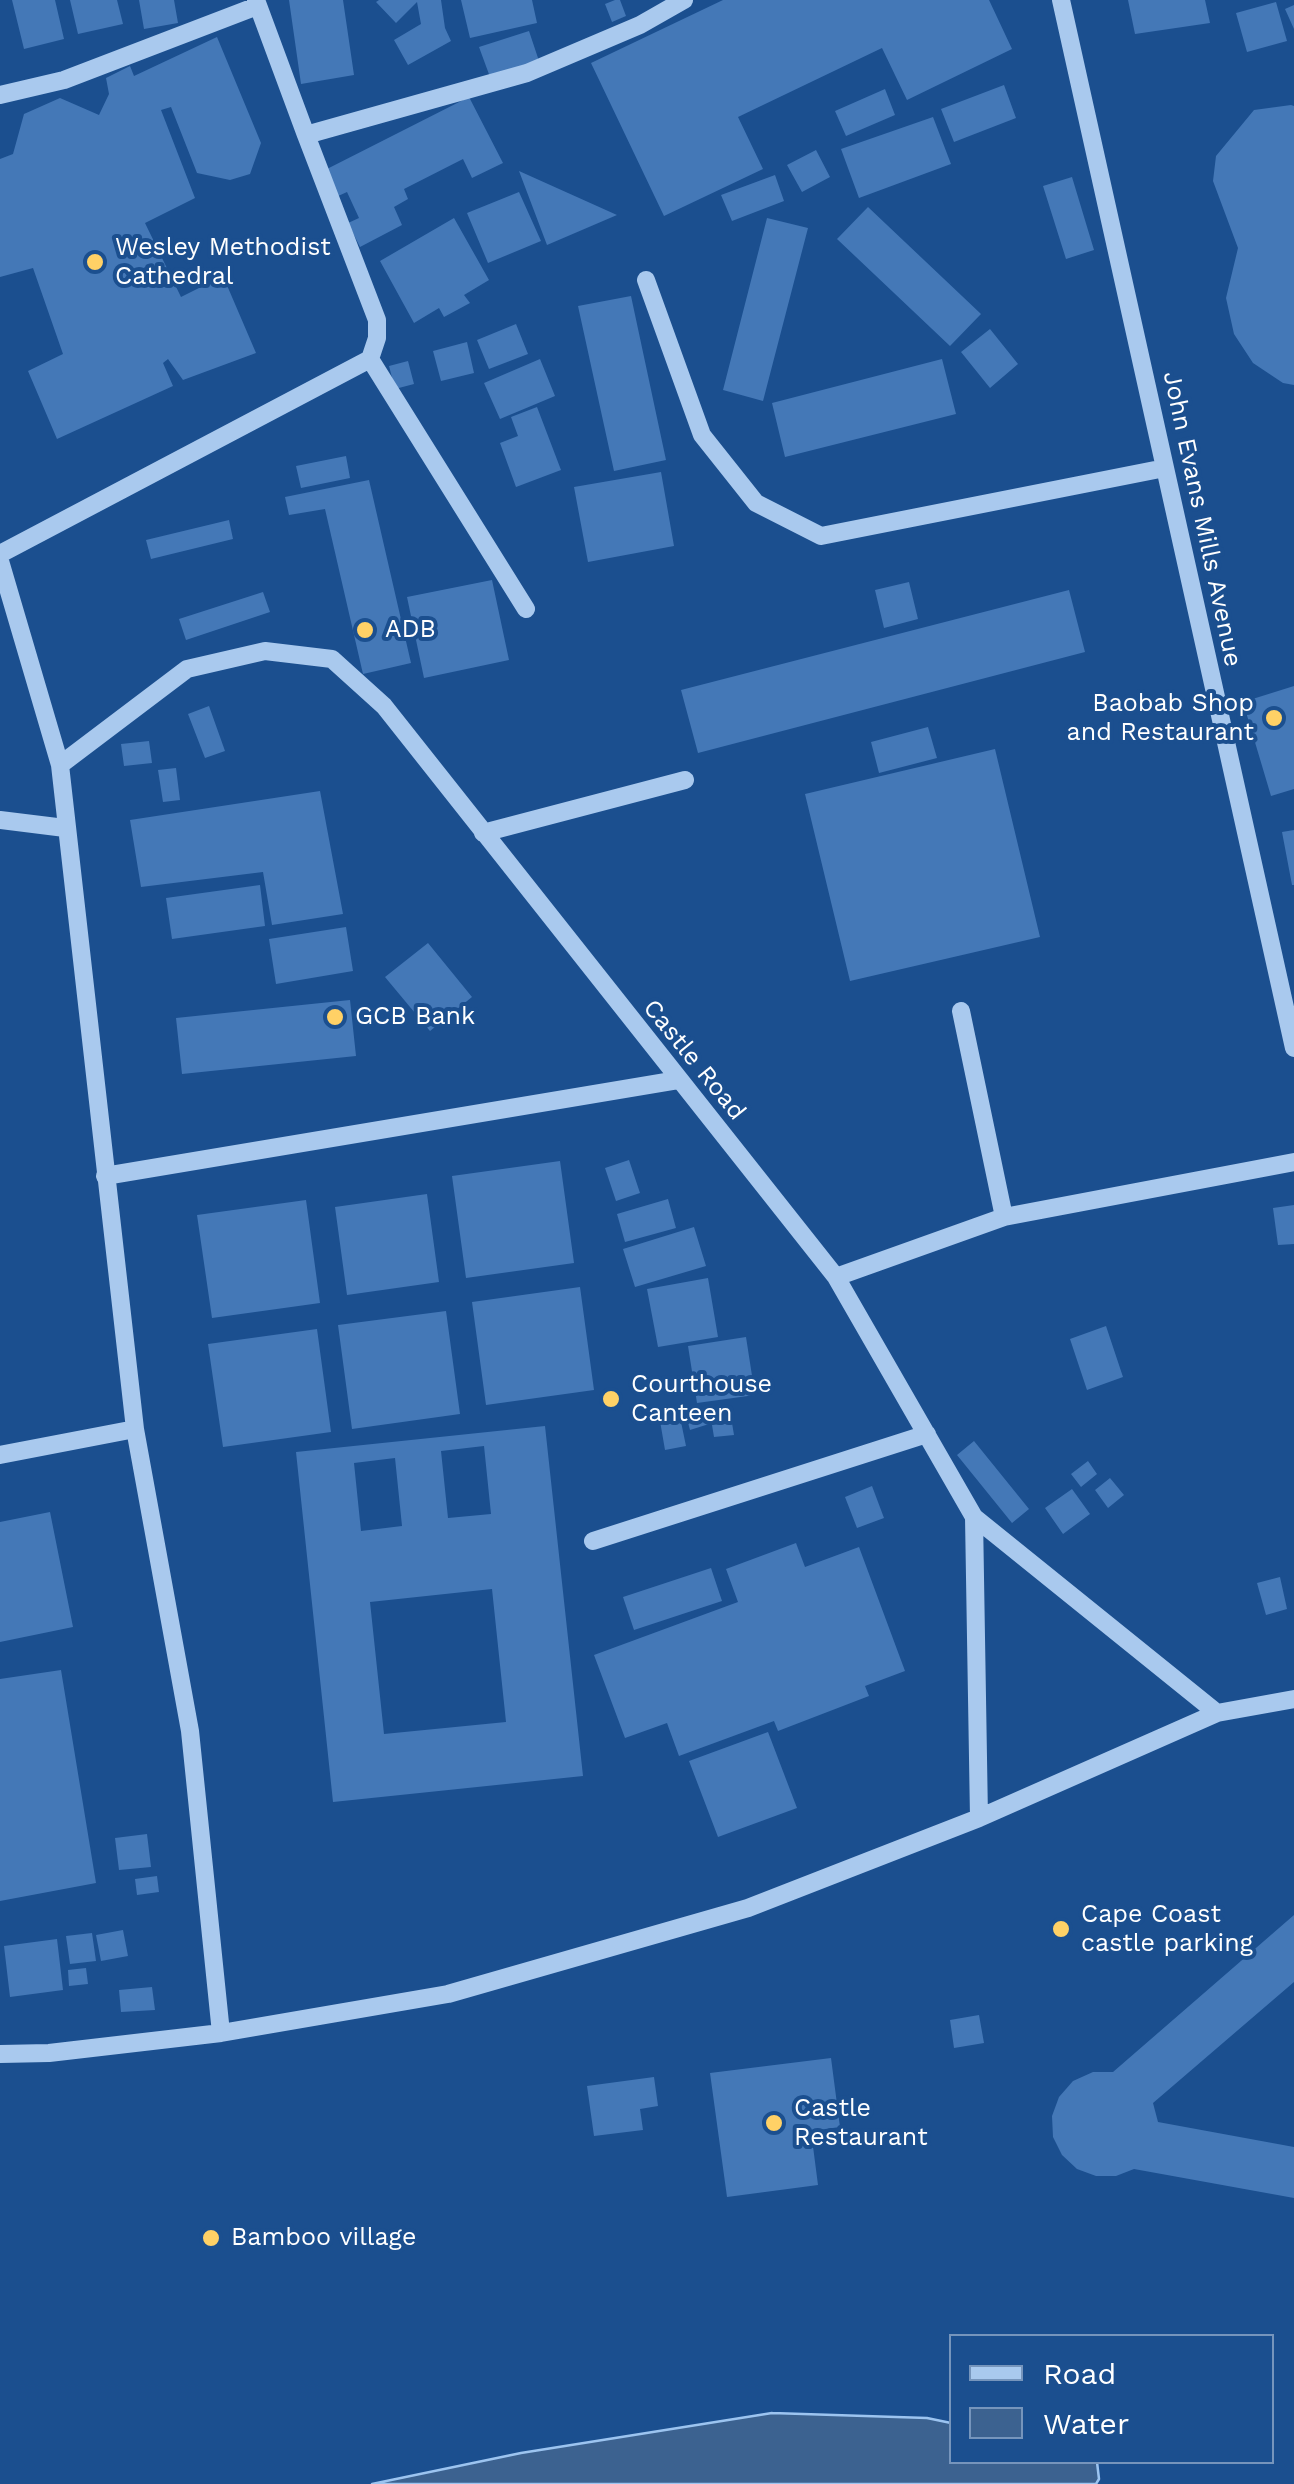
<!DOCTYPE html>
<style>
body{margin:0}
#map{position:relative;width:1294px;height:2484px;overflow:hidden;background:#1b4f8f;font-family:"Work Sans",sans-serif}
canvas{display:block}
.legend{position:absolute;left:949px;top:2334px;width:325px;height:130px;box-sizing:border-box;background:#1b4f8f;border:2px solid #7695bc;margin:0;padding:12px 18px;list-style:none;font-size:30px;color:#fff}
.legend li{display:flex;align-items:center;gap:20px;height:50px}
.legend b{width:50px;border:2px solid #7695bc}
</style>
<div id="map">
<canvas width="1294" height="2484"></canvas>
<ul class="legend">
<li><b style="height:12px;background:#a9c9ee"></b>Road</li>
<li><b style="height:28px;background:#3c6290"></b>Water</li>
</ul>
</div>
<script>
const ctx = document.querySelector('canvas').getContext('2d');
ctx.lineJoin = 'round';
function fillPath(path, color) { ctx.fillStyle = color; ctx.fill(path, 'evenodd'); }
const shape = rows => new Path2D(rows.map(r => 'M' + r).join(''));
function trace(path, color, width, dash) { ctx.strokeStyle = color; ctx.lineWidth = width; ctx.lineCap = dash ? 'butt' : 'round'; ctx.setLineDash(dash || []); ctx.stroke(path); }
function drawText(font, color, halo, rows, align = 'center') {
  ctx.font = font + ' "Work Sans",sans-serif'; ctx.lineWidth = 8; ctx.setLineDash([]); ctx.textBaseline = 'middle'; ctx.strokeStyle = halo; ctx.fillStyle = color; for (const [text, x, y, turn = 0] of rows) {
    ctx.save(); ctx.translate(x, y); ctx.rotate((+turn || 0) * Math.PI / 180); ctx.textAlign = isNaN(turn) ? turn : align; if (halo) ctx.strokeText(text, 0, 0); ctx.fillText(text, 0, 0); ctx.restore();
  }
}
const water = shape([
 [772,2413,927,2418,951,2423,952,2462,1097,2462,1099,2479,1096,2484,372,2484,521,2453,772,2413]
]);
const building = shape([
 [12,0,55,0,64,39,24,49],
 [70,0,117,0,123,24,78,34],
 [139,0,174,0,178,23,144,29],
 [289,0,343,0,354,75,301,84],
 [379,0,441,0,445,28,451,41,408,65,394,40,421,24,417,2,396,23,376,2],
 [461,0,532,0,537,23,470,38],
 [615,0,620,0,626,16,612,22,605,4],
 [723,0,989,0,1012,49,907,100,882,48,738,117,763,169,664,216,591,63],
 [1128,0,1205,0,1210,23,1135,34],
 [1276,2,1287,41,1247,52,1236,13],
 [1294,5,1294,29,1285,9],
 [529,31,539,61,490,77,479,47],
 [217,37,261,143,250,174,230,180,197,173,171,107,161,110,195,198,145,223,181,297,223,276,256,353,183,380,168,359,163,363,173,386,57,439,28,371,63,354,33,268,0,277,0,159,13,154,24,114,60,98,99,115,109,94,106,78,130,66,134,76],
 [1004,85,1016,118,954,142,941,109],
 [885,89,895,115,846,136,835,111],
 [469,97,503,163,472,178,463,159,404,189,408,199,394,207,402,225,360,247,348,223,359,218,347,192,336,197,323,171],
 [1291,105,1294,106,1294,385,1283,383,1253,363,1234,334,1226,298,1238,248,1213,181,1216,156,1254,110],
 [933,117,951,164,859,198,841,149],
 [816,150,830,177,802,192,787,165],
 [519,171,617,215,547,245],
 [775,175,784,201,732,221,721,195],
 [1072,177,1094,250,1066,259,1043,186],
 [519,192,541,241,488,263,467,213],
 [868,207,981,314,950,346,837,239],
 [454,218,489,280,464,295,470,303,444,317,439,308,414,323,380,261],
 [767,218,808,228,763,401,723,390],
 [631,296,666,460,614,471,578,306],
 [516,324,528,354,489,369,477,340],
 [990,329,1018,364,990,388,961,352],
 [467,342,474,373,441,381,433,351],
 [540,359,555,396,500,419,484,383],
 [942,359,956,414,785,457,772,403],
 [408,361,414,384,395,389,389,366],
 [537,407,561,470,516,487,500,443,518,436,511,417],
 [346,456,350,478,301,488,296,466],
 [661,472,674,546,588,562,574,487],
 [369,480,411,663,363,674,325,509,289,515,285,497],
 [229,520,233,539,151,559,146,540],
 [492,580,509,660,424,678,407,597],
 [909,582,918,619,884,628,875,590],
 [1069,590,1085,652,698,753,681,690],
 [263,592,270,612,186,640,179,619],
 [1294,686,1294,789,1271,796,1243,702],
 [209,706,225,751,205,758,188,714],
 [928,727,937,758,879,773,871,742],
 [149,741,152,763,124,766,121,744],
 [995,749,1040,937,850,981,805,794],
 [176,768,180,800,163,802,158,770],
 [320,791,343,914,272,925,263,872,141,887,130,820],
 [1294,830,1294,885,1292,885,1282,832],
 [260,885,265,926,172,939,166,898],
 [346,927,353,971,276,984,269,939],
 [428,943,472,997,430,1031,385,977],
 [350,1000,356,1056,182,1074,176,1018],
 [629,1160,640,1193,616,1201,605,1168],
 [560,1161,574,1263,466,1278,452,1176],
 [427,1194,439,1282,347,1295,335,1207],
 [668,1199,676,1228,625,1242,617,1214],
 [306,1200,320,1303,212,1318,197,1215],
 [1294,1205,1294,1244,1278,1245,1273,1208],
 [694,1227,706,1266,635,1287,623,1249],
 [708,1278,718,1337,658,1347,647,1289],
 [580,1287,594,1390,486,1405,472,1302],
 [446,1311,460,1414,352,1429,338,1325],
 [1106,1326,1123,1377,1087,1390,1070,1339],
 [317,1329,331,1432,223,1447,208,1344],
 [746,1337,755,1395,697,1403,688,1346],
 [705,1409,709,1424,690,1430,686,1415],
 [680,1417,686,1446,665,1450,660,1421],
 [732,1423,734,1435,714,1437,712,1425],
 [545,1426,583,1776,333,1802,296,1452],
 [484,1446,491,1514,448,1518,441,1451],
 [395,1458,402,1526,361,1531,354,1463],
 [492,1589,506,1722,384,1734,370,1602],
 [974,1441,1029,1509,1012,1523,957,1455],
 [1088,1461,1097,1474,1081,1487,1071,1474],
 [1110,1478,1124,1495,1108,1508,1095,1490],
 [872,1486,884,1518,857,1528,845,1497],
 [1072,1489,1090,1514,1063,1534,1045,1508],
 [50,1512,73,1627,0,1642,0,1522],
 [796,1543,805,1567,859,1547,905,1671,865,1686,869,1696,778,1731,774,1721,679,1756,667,1723,625,1738,594,1655,738,1602,726,1569],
 [711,1568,722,1601,634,1630,623,1597],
 [1280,1577,1287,1609,1266,1615,1257,1583],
 [61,1670,96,1883,0,1901,0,1679],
 [768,1732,797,1808,718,1837,689,1761],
 [147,1834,151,1867,119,1870,115,1838],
 [157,1876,159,1892,137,1895,135,1879],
 [1294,1915,1294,1982,1153,2103,1158,2122,1294,2147,1294,2198,1134,2169,1116,2176,1096,2176,1077,2169,1062,2155,1053,2137,1052,2116,1059,2097,1073,2081,1093,2072,1113,2072],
 [123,1930,128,1956,101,1961,96,1935],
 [92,1933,96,1961,70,1964,66,1936],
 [57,1939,63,1990,10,1997,4,1946],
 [86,1968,88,1984,69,1986,68,1970],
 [152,1987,155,2010,121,2012,119,1990],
 [979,2015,984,2043,954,2048,950,2020],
 [831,2058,840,2127,811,2131,818,2185,727,2197,710,2073],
 [654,2077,658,2106,640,2109,643,2130,594,2136,587,2086]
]);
const minor = shape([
 [256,0,306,135],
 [1061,0,1294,1048],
 [0,95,64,80,257,6],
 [646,280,702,435,756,503,821,536,1165,468],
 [370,359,526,609],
 [0,554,370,359,377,338,377,320,306,135,527,73,640,25,684,0],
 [0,561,60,765,135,1429],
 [60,765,187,669,265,651,332,659,384,706,836,1277,974,1517,1217,1713],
 [0,820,65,828],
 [483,833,685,780],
 [961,1011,1004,1217],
 [105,1176,678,1080],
 [836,1277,1004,1217,1294,1162],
 [0,1455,135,1429,190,1731,221,2033],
 [974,1517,979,1818],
 [593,1541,927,1434],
 [0,2054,49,2053,221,2033,448,1994,748,1908,979,1818,1217,1713,1294,1699]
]);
const markers = [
 [95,262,10,"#ffd166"],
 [365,630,10,"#ffd166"],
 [1274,718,10,"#ffd166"],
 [335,1017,10,"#ffd166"],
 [611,1399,10,"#ffd166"],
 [1061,1929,10,"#ffd166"],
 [774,2123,10,"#ffd166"],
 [211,2238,10,"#ffd166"]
];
const poiNames = [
 ["Wesley Methodist",115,248],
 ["Cathedral",115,277],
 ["ADB",385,630],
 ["Baobab Shop",1254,704,"right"],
 ["and Restaurant",1254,733,"right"],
 ["GCB Bank",355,1017],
 ["Courthouse",631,1385],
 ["Canteen",631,1414],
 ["Cape Coast",1081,1915],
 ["castle parking",1081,1944],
 ["Castle",794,2109],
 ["Restaurant",794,2138],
 ["Bamboo village",231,2238]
];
const streetNames = [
 ["John Evans Mills Avenue",1202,519,78],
 ["Castle Road",694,1060,51]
];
fillPath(water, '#3c6290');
trace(water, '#9cc4f0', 2.5);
fillPath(building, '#4478b7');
trace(minor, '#a9c9ee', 18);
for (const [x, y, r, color] of markers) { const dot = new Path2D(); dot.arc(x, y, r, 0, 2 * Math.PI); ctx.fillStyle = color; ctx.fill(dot); trace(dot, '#1b4f8f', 4); }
drawText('25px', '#fff', '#1b4f8f', poiNames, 'left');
drawText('25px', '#fff', '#1b4f8f', streetNames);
</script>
